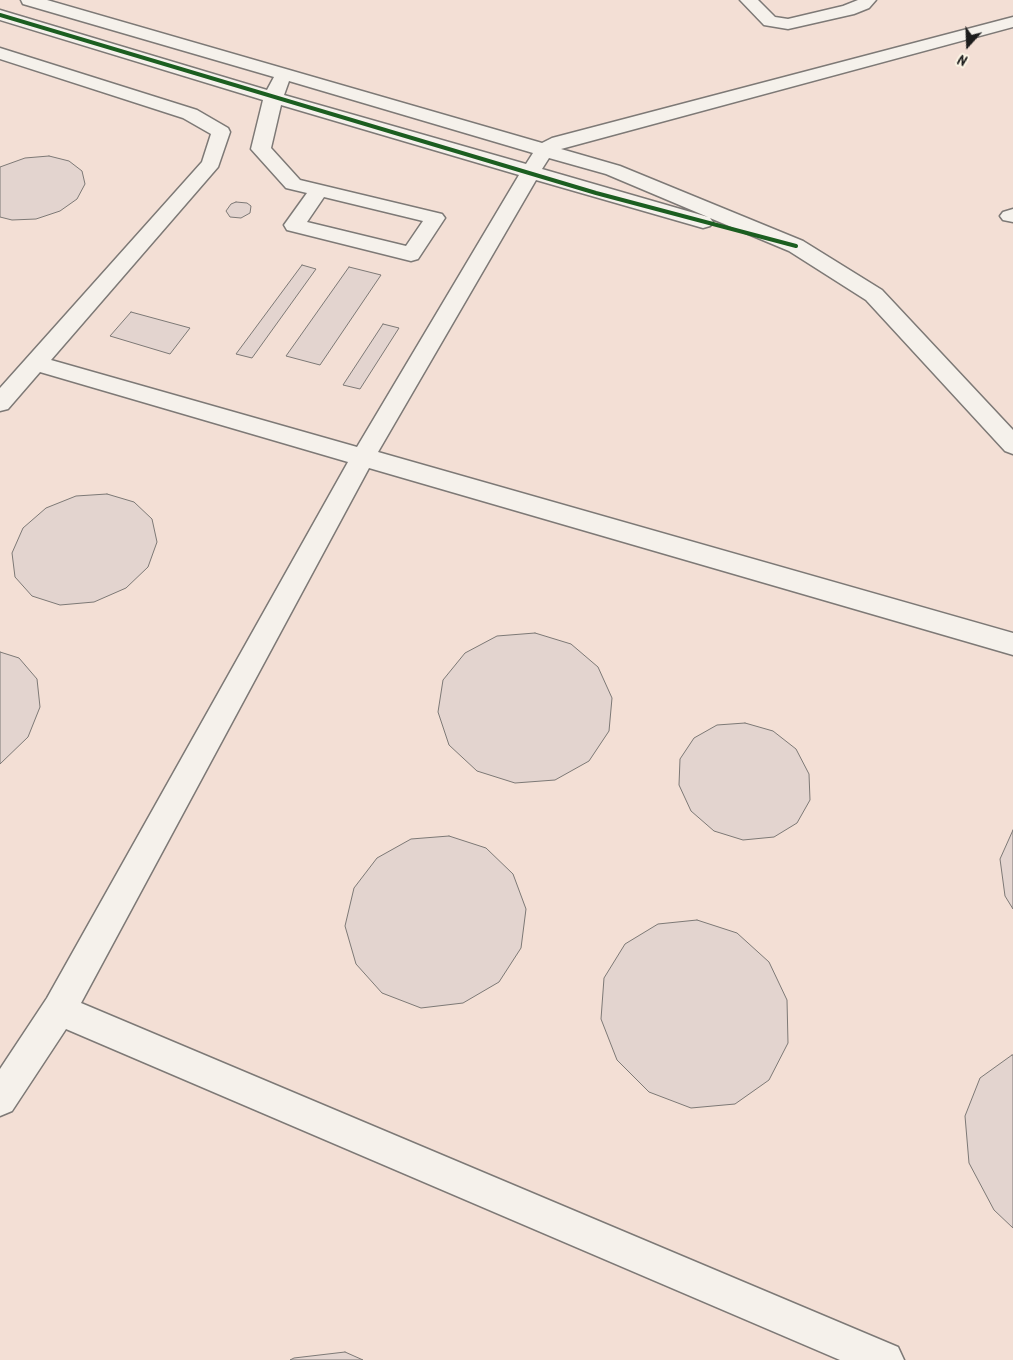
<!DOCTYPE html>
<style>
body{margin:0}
#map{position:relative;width:1013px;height:1360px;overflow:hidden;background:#f4ebe3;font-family:Kalam,sans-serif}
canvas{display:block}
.north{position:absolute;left:943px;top:20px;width:50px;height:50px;-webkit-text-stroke:4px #fcf5e5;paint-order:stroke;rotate:200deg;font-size:14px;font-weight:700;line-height:20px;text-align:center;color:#1c1c1c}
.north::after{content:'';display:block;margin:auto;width:18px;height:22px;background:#1c1c1c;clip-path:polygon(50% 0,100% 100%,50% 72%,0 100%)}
</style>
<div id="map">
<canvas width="1013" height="1360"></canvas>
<div class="north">N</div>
</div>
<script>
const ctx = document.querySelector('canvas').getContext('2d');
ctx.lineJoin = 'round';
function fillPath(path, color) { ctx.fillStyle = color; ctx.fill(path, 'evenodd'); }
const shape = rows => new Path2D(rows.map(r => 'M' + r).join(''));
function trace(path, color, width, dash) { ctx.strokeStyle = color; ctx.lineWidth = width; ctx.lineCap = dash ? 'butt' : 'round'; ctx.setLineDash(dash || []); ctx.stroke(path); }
const built = shape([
 [0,0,1013,0,1013,1360,0,1360]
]);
const building = shape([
 [49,156,69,161,82,171,85,184,77,199,60,211,36,219,12,220,0,217,0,167,25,158,49,156],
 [236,202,247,203,251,206,250,213,241,218,230,217,226,211,231,204,236,202],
 [302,265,316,269,252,358,236,354,302,265],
 [349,267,381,275,320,365,286,356,349,267],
 [131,312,190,328,170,354,110,336,131,312],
 [383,324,399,328,360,389,343,385,383,324],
 [107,494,134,502,152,519,157,542,148,567,126,588,94,602,60,605,32,596,15,577,12,553,23,528,46,508,76,496,107,494],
 [535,633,571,644,598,667,612,698,609,731,589,761,555,780,515,783,477,771,449,745,438,712,443,680,465,653,497,636,535,633],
 [0,652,19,658,37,679,40,707,28,737,0,764,0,652],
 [745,723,773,731,796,749,809,774,810,800,797,823,774,837,743,840,714,831,691,811,679,785,680,759,694,738,717,725,745,723],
 [1013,830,1013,909,1005,896,1000,859,1013,830],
 [449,836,486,848,513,874,526,909,521,948,499,982,463,1003,421,1008,382,993,356,964,345,926,354,888,377,858,411,839,449,836],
 [697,920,737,933,769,962,787,1000,788,1043,769,1080,735,1104,691,1108,649,1092,617,1060,601,1019,604,978,625,944,658,924,697,920],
 [1012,1055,1013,1055,1013,1228,994,1210,969,1163,965,1116,980,1078,1012,1055],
 [345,1352,363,1360,290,1360,294,1358,345,1352]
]);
const minor = shape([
 [21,0,47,0,542,143,552,138,1013,17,1013,27,561,149,620,166,803,241,882,290,1013,430,1013,454,1005,451,866,300,789,251,710,218,713,222,710,226,703,228,536,180,378,452,1013,633,1013,655,369,468,81,1003,898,1347,904,1360,840,1360,66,1029,12,1111,0,1116,0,1069,47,998,348,462,40,372,8,409,0,411,0,388,202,162,211,134,183,118,0,59,0,48,197,110,228,128,230,132,218,167,51,360,357,447,519,175,281,105,271,148,300,180,442,214,445,218,418,259,411,261,287,230,284,225,307,193,286,188,251,149,263,100,0,20,0,10,267,90,274,77,23,4,21,0],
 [289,81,533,153,526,164,284,95,289,81],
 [549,158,606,174,708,217,542,169,549,158],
 [324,197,423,221,406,246,307,222,324,197],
 [740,0,758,0,775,17,788,19,843,6,858,0,876,0,869,8,854,14,788,29,764,25,740,0],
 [1013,209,1013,222,1003,220,1000,216,1003,212,1013,209]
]);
const cycleway = shape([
 [0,15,596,193,796,246]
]);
fillPath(built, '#f3dfd5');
fillPath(building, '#e3d4cf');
trace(building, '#7d7976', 1);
trace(minor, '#7d7976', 3);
fillPath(minor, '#f5f1eb');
trace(cycleway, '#1b5e20', 4);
</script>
